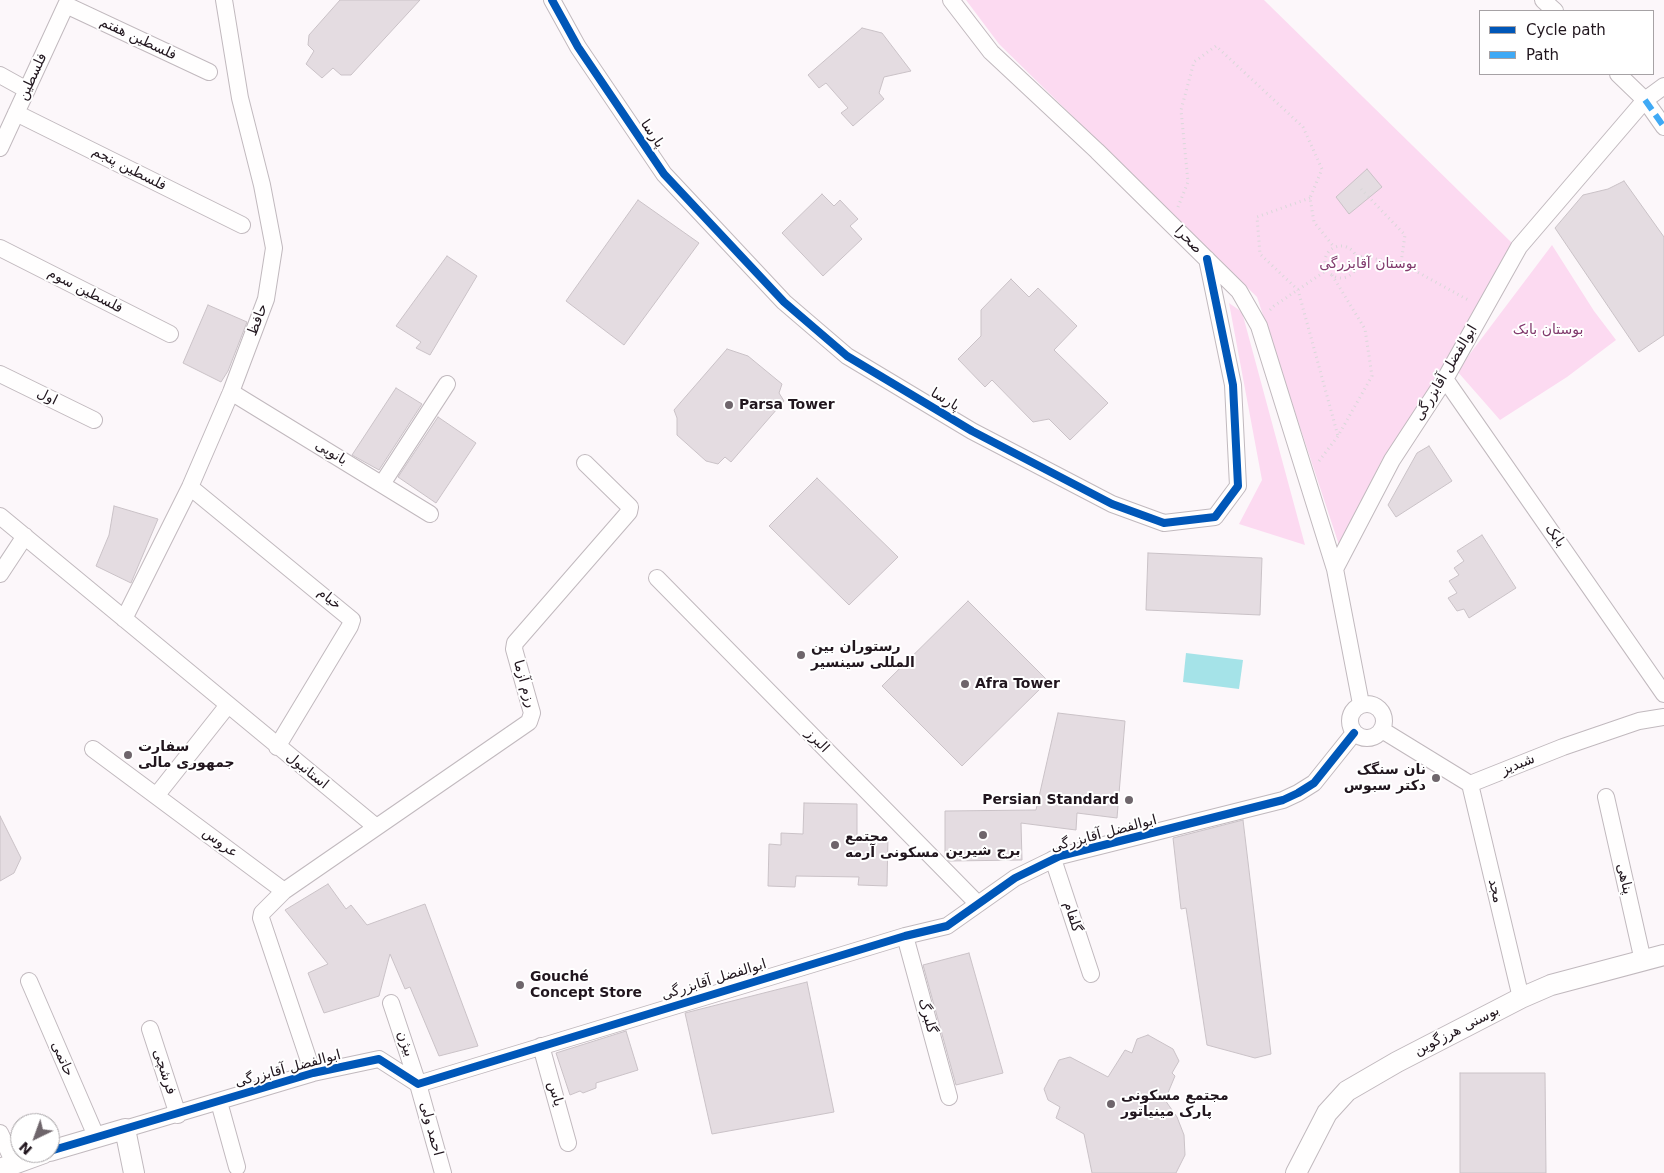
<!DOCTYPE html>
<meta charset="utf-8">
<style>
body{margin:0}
#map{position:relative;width:1664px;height:1173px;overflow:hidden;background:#fcf7fa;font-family:"DejaVu Sans",sans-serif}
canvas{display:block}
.legend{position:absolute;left:1479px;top:10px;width:175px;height:65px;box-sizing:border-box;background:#fff;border:1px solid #a6a2a5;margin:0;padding:6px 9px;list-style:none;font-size:15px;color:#21161e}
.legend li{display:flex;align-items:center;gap:10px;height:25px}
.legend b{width:25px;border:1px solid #a6a2a5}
.north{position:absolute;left:10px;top:1113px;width:50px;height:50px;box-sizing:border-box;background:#fff;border:1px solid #a6a2a5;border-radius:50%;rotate:222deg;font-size:14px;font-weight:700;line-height:20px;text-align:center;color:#21161e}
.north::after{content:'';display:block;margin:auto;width:18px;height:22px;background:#6e656b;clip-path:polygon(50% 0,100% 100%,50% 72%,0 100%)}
</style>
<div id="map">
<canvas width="1664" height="1173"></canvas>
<ul class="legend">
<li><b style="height:6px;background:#0057b8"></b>Cycle path</li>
<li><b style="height:6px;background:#3fa9f5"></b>Path</li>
</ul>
<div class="north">N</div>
</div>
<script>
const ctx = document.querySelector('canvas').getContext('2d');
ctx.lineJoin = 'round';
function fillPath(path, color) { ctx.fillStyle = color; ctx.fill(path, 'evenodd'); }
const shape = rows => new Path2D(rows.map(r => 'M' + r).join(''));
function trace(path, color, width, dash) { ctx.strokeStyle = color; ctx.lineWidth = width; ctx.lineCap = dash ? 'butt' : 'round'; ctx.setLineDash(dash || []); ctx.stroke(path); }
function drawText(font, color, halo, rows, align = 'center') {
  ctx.font = font + ' "DejaVu Sans",Vazirmatn,sans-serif'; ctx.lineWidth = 4; ctx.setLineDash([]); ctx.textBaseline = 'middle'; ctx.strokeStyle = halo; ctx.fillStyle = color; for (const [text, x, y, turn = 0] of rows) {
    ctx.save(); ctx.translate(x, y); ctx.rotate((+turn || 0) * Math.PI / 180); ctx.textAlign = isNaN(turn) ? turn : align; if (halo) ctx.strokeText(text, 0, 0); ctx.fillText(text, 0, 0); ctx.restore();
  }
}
const green = shape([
 [966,0,1264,0,1512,243,1437,377,1382,460,1339,545,1257,297,999,44],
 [1552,245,1594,311,1616,340,1567,377,1500,420,1457,371],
 [1229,303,1242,312,1305,545,1239,524,1262,480]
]);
const water = shape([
 [1186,653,1243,660,1239,689,1183,682]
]);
const building = shape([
 [340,0,420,0,351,75,341,75,333,68,322,78,306,64,314,51,308,45,309,35,340,0],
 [862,28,882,33,911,71,884,77,879,93,884,99,853,126,841,113,848,108,826,83,819,88,808,75,862,28],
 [1367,169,1382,187,1349,214,1336,197,1367,169],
 [1624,181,1664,237,1664,335,1639,352,1555,228,1583,195,1608,189,1624,181],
 [822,194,834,206,840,200,858,219,850,226,862,239,823,276,782,233,822,194],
 [638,200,699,243,624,345,566,301,638,200],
 [447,256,477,276,430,355,416,348,421,342,396,326,447,256],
 [1011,279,1029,297,1038,288,1077,326,1054,350,1108,403,1070,440,1049,419,1033,422,992,380,985,387,958,359,981,336,981,310,1011,279],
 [208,305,247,322,228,371,221,382,183,363,208,305],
 [727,349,748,356,782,384,779,393,784,401,731,462,725,457,718,464,706,461,677,435,677,418,674,410,727,349],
 [396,388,422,404,379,470,352,455,396,388],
 [438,417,476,443,436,503,398,477,438,417],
 [1429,446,1452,481,1396,517,1388,505,1417,453,1429,446],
 [817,478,898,557,849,605,769,526,817,478],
 [114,506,158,519,131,583,96,566,109,535,114,506],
 [1482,535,1516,588,1469,618,1464,609,1457,611,1448,598,1457,593,1449,581,1459,575,1454,568,1464,561,1457,551,1482,535],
 [1148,553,1262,558,1260,615,1146,610,1148,553],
 [968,601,1048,681,962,766,882,686,968,601],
 [1058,713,1125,721,1117,818,1077,813,1076,830,1021,823,1022,860,949,861,945,856,945,811,1036,810,1058,713],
 [804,803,857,804,857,836,888,836,887,886,858,885,859,877,796,876,795,887,768,886,769,844,781,845,781,833,803,834,804,803],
 [0,816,21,858,14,873,0,881,0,816],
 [1243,820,1271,1054,1255,1058,1207,1045,1186,908,1181,909,1173,838,1243,820],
 [328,884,346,909,351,905,367,925,425,904,478,1046,439,1056,410,987,405,989,390,954,379,996,324,1013,308,973,328,964,285,910,328,884],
 [969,953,1003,1073,956,1085,923,965,969,953],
 [807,982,834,1112,712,1134,685,1013,807,982],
 [626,1031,638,1070,596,1083,596,1088,583,1093,580,1091,570,1095,556,1053,626,1031],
 [1148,1035,1173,1049,1179,1061,1172,1073,1175,1076,1165,1100,1177,1117,1184,1135,1185,1155,1176,1173,1092,1173,1084,1134,1056,1118,1060,1107,1048,1100,1044,1089,1059,1060,1070,1057,1108,1077,1125,1050,1132,1053,1137,1039,1148,1035],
 [1460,1073,1545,1073,1546,1173,1460,1173,1460,1073]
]);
const path = shape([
 [1361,189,1405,235,1401,263],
 [1310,198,1257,217,1260,254,1298,290,1338,436],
 [1178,207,1188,182,1181,110,1194,62,1216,46,1303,127,1322,169,1310,198,1314,222,1334,247],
 '1325 262a16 16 0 1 1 32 0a16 16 0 1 1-32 0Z',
 [1356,256,1401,263,1470,301],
 [1270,310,1274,306,1327,270],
 [1319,461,1338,436,1372,376,1365,329,1332,275]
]);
const minor = shape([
 [552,0,578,47,664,174,784,302,847,356,972,431,1112,504,1164,523,1215,517,1238,486,1233,385,1207,259],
 [951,0,991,52,1097,151,1239,291,1259,326,1335,569],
 [1543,0,1555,11],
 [1618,74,1645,100,1664,127],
 [0,75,27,90],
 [16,113,242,225],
 [0,148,66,5,209,72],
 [0,248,170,334],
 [0,374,94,420],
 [1445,379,1664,694],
 [231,392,430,514],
 [382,484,447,384],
 [190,487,352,620,350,626,277,747],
 [0,516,375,826],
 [0,574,25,536],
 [657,578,978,904],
 [124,619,190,487,231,392,266,299,274,248,262,185,240,98,224,0],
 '1350 721a17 17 0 1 1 34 0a17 17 0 1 1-34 0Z',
 [1361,704,1335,569,1392,460,1445,379,1519,247,1645,100,1664,86],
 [1382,730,1470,784],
 [93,749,284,891],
 [1470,784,1521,998],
 [1470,784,1563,747,1639,721,1664,717],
 [156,796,228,705],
 [1606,797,1643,961],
 [1053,859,1091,974],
 [905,936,949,1097],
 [29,981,96,1136],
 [391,1003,418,1084,443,1173],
 [150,1029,178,1115],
 [541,1046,568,1143],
 [313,1073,261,918,262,913,284,891,529,722,532,713,514,649,515,643,629,512,630,507,585,463],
 [219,1102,237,1167],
 [125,1129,313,1073,379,1059,418,1084,905,936,947,926,1015,878,1060,856,1283,800,1298,793,1314,783,1354,733],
 [0,1133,14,1163]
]);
const tertiary = shape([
 [50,1151,125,1129,134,1173],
 [0,1169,44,1153],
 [1296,1173,1327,1113,1347,1091,1397,1062,1521,998,1551,985,1664,955]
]);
const quiet = shape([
 [1645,100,1664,127]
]);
const cycleway = shape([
 [552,0,578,47,664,174,784,302,847,356,972,431,1112,504,1164,523,1215,517,1238,486,1233,385,1207,259],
 [50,1151,313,1073,379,1059,418,1084,905,936,947,926,1015,878,1060,856,1283,800,1298,793,1314,783,1354,733]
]);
const markers = [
 [729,405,5,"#6e656b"],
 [801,655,5,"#6e656b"],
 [965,684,5,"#6e656b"],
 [128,755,5,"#6e656b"],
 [1436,778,5,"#6e656b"],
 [1129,800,5,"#6e656b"],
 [983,835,5,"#6e656b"],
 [835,845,5,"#6e656b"],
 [520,985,5,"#6e656b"],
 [1111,1104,5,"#6e656b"]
];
const streetNames = [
 ["فلسطین هفتم",138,39,25],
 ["فلسطین",33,77,-65],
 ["پارسا",652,134,56],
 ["فلسطین پنجم",129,169,27],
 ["صحرا",1188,240,45],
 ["فلسطین سوم",85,291,27],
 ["حافظ",258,320,-69],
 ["ابوالفضل آقابزرگی",1446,373,-59],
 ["اول",47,397,26],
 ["پارسا",945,400,31],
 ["بانویی",331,453,31],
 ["بابک",1555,536,55],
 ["خیام",329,599,39],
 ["رزم آزما",524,684,74],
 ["البرز",817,741,46],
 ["شبدیز",1518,765,-22],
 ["استانبول",307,771,39],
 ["ابوالفضل آقابزرگی",1104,834,-15],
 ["عروس",220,843,37],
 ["پناهی",1624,879,77],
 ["مجد",1495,891,77],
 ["گلفام",1072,917,72],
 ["ابوالفضل آقابزرگی",714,980,-17],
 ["گلبرگ",927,1016,75],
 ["بوسنی هرزگوین",1457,1031,-27],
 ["بیژن",405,1044,71],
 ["حاتمی",62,1059,66],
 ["ابوالفضل آقابزرگی",288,1069,-15],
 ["فرشچی",164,1072,72],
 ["یاس",555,1094,74],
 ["احمد ولی",431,1129,75]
];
const parkNames = [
 ["بوستان آقابزرگی",1368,264],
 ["بوستان بابک",1548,330]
];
const poiNames = [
 ["Parsa Tower",739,405],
 ["رستوران بین",811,647],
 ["المللی سینسیر",811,663],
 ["Afra Tower",975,684],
 ["سفارت",138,747],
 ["جمهوری مالی",138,763],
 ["نان سنگک",1426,770,"right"],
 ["دکتر سبوس",1426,786,"right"],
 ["Persian Standard",1119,800,"right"],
 ["مجتمع",845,837],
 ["مسکونی آرمه",845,853],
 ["برج شیرین",983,851,"center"],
 ["Gouché",530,977],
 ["Concept Store",530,993],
 ["مجتمع مسکونی",1121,1096],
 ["پارک مینیاتور",1121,1112]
];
fillPath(green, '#fcdaf1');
fillPath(water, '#a5e3e8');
fillPath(building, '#e4dce1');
trace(building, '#cac2c7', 1);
trace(minor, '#c1b9be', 18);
trace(tertiary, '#c1b9be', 22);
trace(path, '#dad8da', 3, [1, 4]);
trace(minor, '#fffefe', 16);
trace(tertiary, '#fffefe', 20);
trace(quiet, '#3fa9f5', 6, [12, 6]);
trace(cycleway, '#0057b8', 8);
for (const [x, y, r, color] of markers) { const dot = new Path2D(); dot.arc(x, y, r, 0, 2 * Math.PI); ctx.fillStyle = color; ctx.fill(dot); trace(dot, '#fff', 2); }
drawText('14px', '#21161e', '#fff', streetNames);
drawText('14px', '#813a6d', '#fff', parkNames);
drawText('bold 14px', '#21161e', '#fff', poiNames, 'left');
</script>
